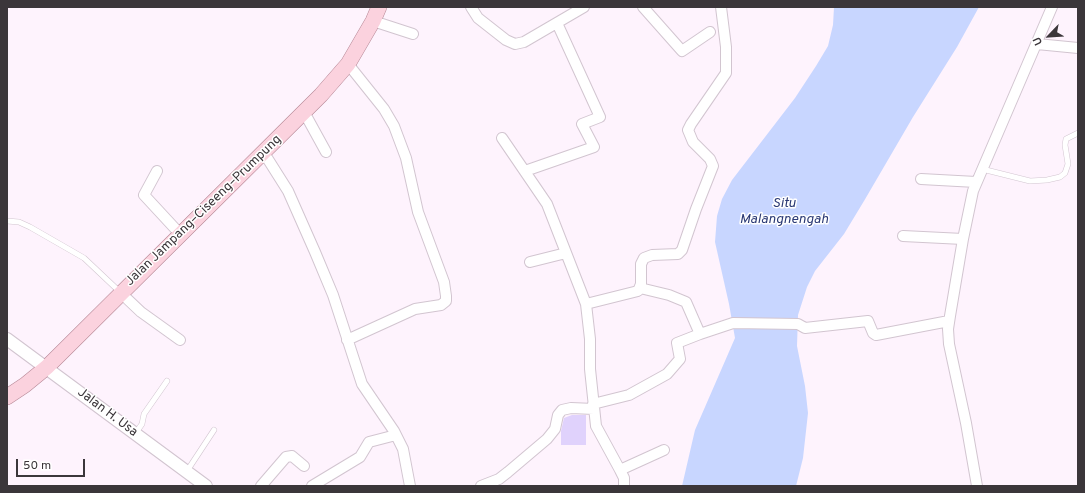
<!DOCTYPE html>
<meta charset="utf-8">
<style>
body{margin:0}
#map{position:relative;width:1085px;height:493px;overflow:hidden;background:#fef3fd;font-family:Overpass,sans-serif}
canvas{display:block}
.frame{position:absolute;inset:0;border:8px solid #3b363a;pointer-events:none}
.north{position:absolute;left:1029px;top:16px;width:40px;height:40px;-webkit-text-stroke:3px #fff;paint-order:stroke;rotate:245deg;font-size:11px;font-weight:700;line-height:16px;text-align:center;color:#3b363a}
.north::after{content:'';display:block;margin:auto;width:14px;height:18px;background:#3b363a;clip-path:polygon(50% 0,100% 100%,50% 72%,0 100%)}
.scale{position:absolute;left:16px;top:459px;width:69px;height:18px;box-sizing:border-box;border:2px solid #3b363a;border-top:0;padding-left:5px;font-size:12px;line-height:14px;white-space:nowrap;color:#3b363a;-webkit-text-stroke:3px #fff;paint-order:stroke}
</style>
<div id="map">
<canvas width="1085" height="493"></canvas>
<div class="frame"></div>
<div class="north">U</div>
<div class="scale">50 m</div>
</div>
<script>
const ctx = document.querySelector('canvas').getContext('2d');
ctx.lineJoin = 'round';
function fillPath(path, color) { ctx.fillStyle = color; ctx.fill(path, 'evenodd'); }
const shape = rows => new Path2D(rows.map(r => 'M' + r).join(''));
function trace(path, color, width, dash) { ctx.strokeStyle = color; ctx.lineWidth = width; ctx.lineCap = dash ? 'butt' : 'round'; ctx.setLineDash(dash || []); ctx.stroke(path); }
function drawText(font, color, halo, rows, align = 'center') {
  ctx.font = font + ' Overpass,sans-serif'; ctx.lineWidth = 3; ctx.setLineDash([]); ctx.textBaseline = 'middle'; ctx.strokeStyle = halo; ctx.fillStyle = color; for (const [text, x, y, turn = 0] of rows) {
    ctx.save(); ctx.translate(x, y); ctx.rotate((+turn || 0) * Math.PI / 180); ctx.textAlign = isNaN(turn) ? turn : align; if (halo) ctx.strokeText(text, 0, 0); ctx.fillText(text, 0, 0); ctx.restore();
  }
}
const water = shape([
 [834,7,979,7,957,47,913,117,864,201,844,234,815,271,807,287,798,315,797,346,805,386,808,413,803,458,796,486,682,486,695,430,735,338,729,304,715,242,717,216,722,199,732,180,795,98,816,66,828,46,833,25]
]);
const building = shape([
 [572,415,586,415,586,445,561,445,561,431,564,418]
]);
const service = shape([
 [982,169,1030,181,1047,180,1060,177,1065,173,1068,164,1065,145,1066,139,1078,133],
 [7,221,19,222,30,227,84,258,120,292],
 [135,434,142,424,144,414,167,381],
 [187,471,214,430]
]);
const minor = shape([
 [471,7,478,18,506,40,515,44,524,42,584,7],
 [643,7,682,51,710,32],
 [373,21,413,34],
 [1037,44,1078,48],
 [304,112,326,152],
 [502,138,547,204,586,304,590,339,590,369,596,426,620,470,624,478,624,486],
 [264,153,288,191,315,252,333,295,362,384,394,431,403,449,410,486],
 [157,171,144,195,181,235],
 [525,171,594,147,582,124,600,117,557,23],
 [921,179,976,182],
 [903,236,963,239],
 [530,262,566,253],
 [640,288,669,295,686,302,700,334,733,323,798,324,805,328,868,321,873,333,876,335,949,321],
 [121,293,141,312,180,340],
 [586,304,638,291,641,284,641,264,644,258,652,255,678,254,682,250,696,209,713,166,710,159,693,142,688,130,691,124,726,73,726,47,721,7],
 [347,340,415,309,441,305,446,301,446,296,444,282,418,212,406,158,394,126,384,109,348,64],
 [593,404,629,395,667,374,680,359,677,343,700,334],
 [620,470,664,450],
 [261,486,286,457,292,456,304,466],
 [312,486,360,457,369,442,396,435],
 [481,486,499,479,508,472,547,439,555,429,558,415,562,410,571,408,594,409],
 [977,486,966,423,949,344,948,329,950,316,963,239,973,191,1052,7]
]);
const tertiary = shape([
 [7,339,206,486]
]);
const primary = shape([
 [7,397,25,385,47,367,321,95,348,64,373,21,379,7]
]);
const streetNames = [
 ["Jalan Jampang–Ciseeng–Prumpung",204,211,-44],
 ["Jalan H. Usa",107,413,37]
];
const waterNames = [
 ["Situ",784,204],
 ["Malangnengah",784,220]
];
fillPath(water, '#c8d6ff');
fillPath(building, '#e0d2fc');
trace(service, '#d2c5d0', 6);
trace(minor, '#d2c5d0', 12);
trace(tertiary, '#d2c5d0', 14);
trace(primary, '#b68896', 16);
trace(service, '#fff', 5);
trace(minor, '#fff', 10);
trace(tertiary, '#fff', 12);
trace(primary, '#fbd2de', 15);
drawText('13px', '#3b363a', '#fff', streetNames);
drawText('italic 14px', '#2b3a75', '#fff', waterNames);
</script>
